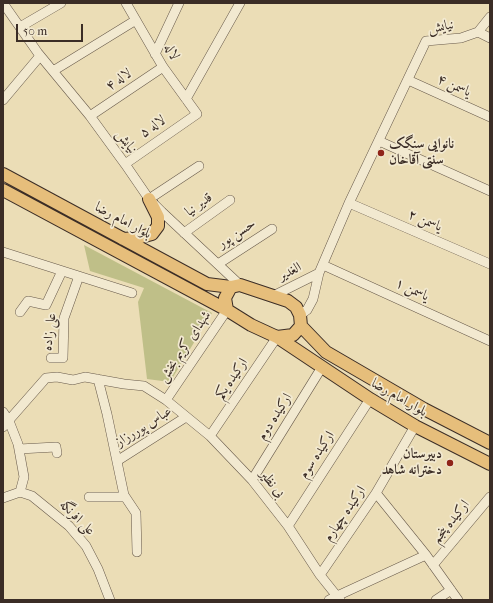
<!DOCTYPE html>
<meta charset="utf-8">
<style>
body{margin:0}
#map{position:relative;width:493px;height:603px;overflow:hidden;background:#ebddb6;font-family:"IM FELL French Canon",serif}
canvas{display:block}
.frame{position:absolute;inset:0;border:4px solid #3b2d26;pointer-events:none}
.scale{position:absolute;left:16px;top:24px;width:67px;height:18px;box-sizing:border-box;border:2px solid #3b2d26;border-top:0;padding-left:5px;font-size:12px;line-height:14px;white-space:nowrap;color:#3b2d26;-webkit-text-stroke:3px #f2e9d0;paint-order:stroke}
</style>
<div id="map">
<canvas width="493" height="603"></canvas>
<div class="frame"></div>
<div class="scale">50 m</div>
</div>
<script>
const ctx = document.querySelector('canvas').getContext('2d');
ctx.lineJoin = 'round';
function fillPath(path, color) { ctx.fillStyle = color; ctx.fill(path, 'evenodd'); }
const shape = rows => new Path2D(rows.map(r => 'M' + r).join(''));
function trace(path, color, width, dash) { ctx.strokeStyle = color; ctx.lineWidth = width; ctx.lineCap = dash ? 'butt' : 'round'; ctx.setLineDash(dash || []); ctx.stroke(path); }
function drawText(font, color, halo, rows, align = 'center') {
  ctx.font = font + ' "IM FELL French Canon",Amiri,serif'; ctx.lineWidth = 3.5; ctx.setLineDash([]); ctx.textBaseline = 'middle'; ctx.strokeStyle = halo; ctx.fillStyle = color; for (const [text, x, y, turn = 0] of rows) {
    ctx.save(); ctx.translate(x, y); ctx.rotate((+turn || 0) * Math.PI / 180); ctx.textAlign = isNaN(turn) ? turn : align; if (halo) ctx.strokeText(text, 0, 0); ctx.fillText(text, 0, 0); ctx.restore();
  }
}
const green = shape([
 [84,245,212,313,170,382,147,379,138,302,144,288,90,271]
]);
const minor = shape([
 [3,3,38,53,90,116,125,164,149,199,162,212,240,285],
 [20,27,61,3],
 [478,32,490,38],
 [155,54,179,3],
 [53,71,136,20],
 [408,80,490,117],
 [186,99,240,3],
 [3,100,40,56],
 [90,116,163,67],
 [379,141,490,191],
 [125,164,197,114,163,67,126,3],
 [149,199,199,166],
 [349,203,490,264],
 [184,233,230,200],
 [3,252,132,293],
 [218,264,272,229],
 [323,265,490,341],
 [273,296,319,273],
 [20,312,28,301,46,305,62,271],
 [300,315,307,310,313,299,319,273,349,203,426,41,461,38,478,32,490,17],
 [51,358,63,358,64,318,79,276],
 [98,379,107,414,124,495,136,513,137,552],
 [166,400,227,310],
 [3,412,9,421,18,444,24,477,20,492],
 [3,427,46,378,57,377,73,380,85,377,124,384,144,386,166,400,210,436,252,480,288,526,320,575,340,600],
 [210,436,277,337],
 [19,449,56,447,57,453],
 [117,461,186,417],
 [252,480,322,367],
 [20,492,32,496,69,526,86,546,98,569,110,600],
 [376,493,426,555,458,600],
 [89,497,125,497],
 [3,498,20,492],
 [288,526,370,399],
 [433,565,490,497],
 [320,575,376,493,415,426],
 [329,600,337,596,426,555],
 [436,600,451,590]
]);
const major = shape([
 [3,174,207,284,231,287],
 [3,190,227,310,251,325,277,337,293,335,301,326,300,315,296,307,288,301,240,285,231,287,225,298,227,310],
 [123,239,137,238,152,234,158,226,158,217,149,199],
 [301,326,326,352,424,409,490,443],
 [277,337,370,399,415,426,490,464]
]);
const markers = [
 [381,153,4,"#8f2418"],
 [450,463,4,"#8f2418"]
];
const streetNames = [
 ["نیایش",441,27,-10],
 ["لاله",171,52,59],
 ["لاله ۴",119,80,-34],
 ["یاسمن ۴",454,86,24],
 ["لاله ۵",153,127,-35],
 ["نیایش",126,142,53],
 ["قدیر نیا",199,205,-36],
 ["بلوار امام رضا",123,221,28],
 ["یاسمن ۲",425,221,23],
 ["حسن پور",237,234,-33],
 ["الغدیر",290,272,-27],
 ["یاسمن ۱",412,290,25],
 ["علی زاده",50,332,-83],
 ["شهدای کریم بخش",185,347,-56],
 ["ارکیده یکم",232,379,-56],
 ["بلوار امام رضا",399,398,30],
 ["ارکیده دوم",275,417,-58],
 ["عباس پوررزاز",144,427,-32],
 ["ارکیده سوم",317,455,-57],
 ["بی نظیر",272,484,51],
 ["ارکیده چهارم",345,514,-56],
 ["علی افرنگه",77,518,45],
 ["ارکیده پنجم",451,522,-51]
];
const poiNames = [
 ["نانوایی سنگک",389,145],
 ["سنتی آقاخان",389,161],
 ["دبیرستان",442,455,"right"],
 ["دخترانه شاهد",442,471,"right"]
];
fillPath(green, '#bfbf88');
trace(minor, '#67594a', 10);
trace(major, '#3b2d26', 14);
trace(minor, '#f2e9d0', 9);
trace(major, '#e6be7b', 12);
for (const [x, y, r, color] of markers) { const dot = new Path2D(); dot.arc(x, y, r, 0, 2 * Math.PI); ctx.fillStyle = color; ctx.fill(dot); trace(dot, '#f2e9d0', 1.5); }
drawText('14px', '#3b2d26', '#f2e9d0', streetNames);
drawText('bold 14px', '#3b2d26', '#f2e9d0', poiNames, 'left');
</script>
